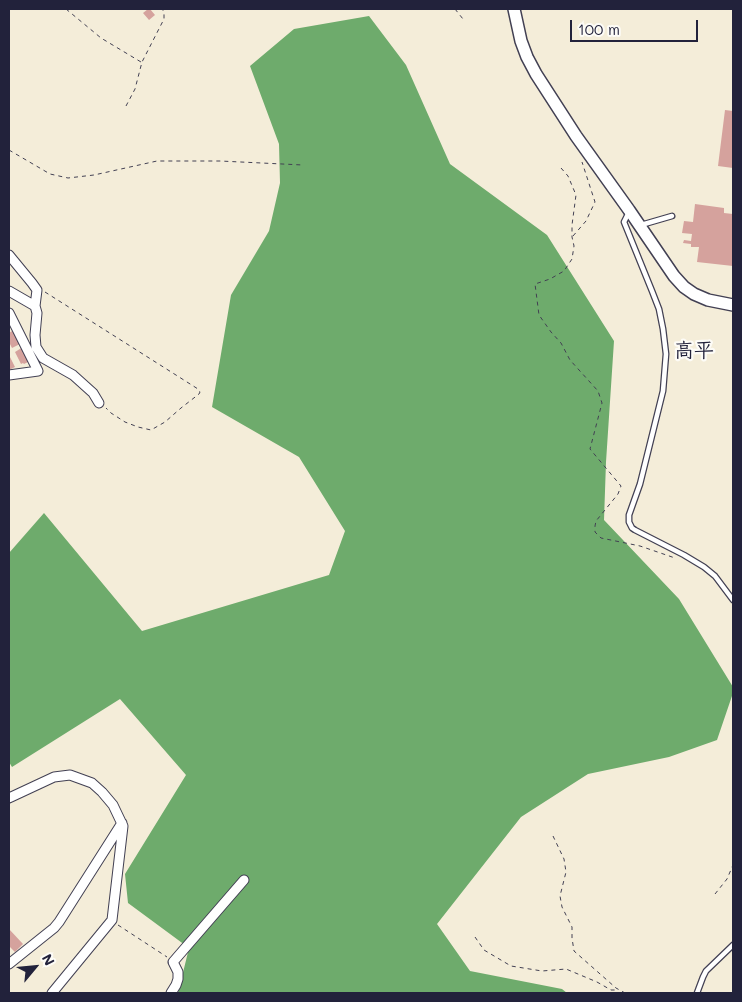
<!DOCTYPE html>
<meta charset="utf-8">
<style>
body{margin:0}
#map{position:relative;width:742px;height:1002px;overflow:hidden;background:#f4edd9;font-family:Mali,sans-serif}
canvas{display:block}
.frame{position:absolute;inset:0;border:10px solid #22223b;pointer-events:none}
.north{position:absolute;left:10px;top:942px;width:50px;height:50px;-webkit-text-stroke:4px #fdfcf7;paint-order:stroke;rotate:62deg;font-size:14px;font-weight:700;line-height:20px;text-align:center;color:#22223b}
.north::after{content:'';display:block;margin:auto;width:18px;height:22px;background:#22223b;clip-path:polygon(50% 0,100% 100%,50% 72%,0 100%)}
.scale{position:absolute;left:570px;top:20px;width:128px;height:22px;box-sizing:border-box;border:2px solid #22223b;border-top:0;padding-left:6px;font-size:15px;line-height:18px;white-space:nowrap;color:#22223b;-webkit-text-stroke:4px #fdfcf7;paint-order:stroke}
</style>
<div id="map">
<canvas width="742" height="1002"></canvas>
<div class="frame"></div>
<div class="north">N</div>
<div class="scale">100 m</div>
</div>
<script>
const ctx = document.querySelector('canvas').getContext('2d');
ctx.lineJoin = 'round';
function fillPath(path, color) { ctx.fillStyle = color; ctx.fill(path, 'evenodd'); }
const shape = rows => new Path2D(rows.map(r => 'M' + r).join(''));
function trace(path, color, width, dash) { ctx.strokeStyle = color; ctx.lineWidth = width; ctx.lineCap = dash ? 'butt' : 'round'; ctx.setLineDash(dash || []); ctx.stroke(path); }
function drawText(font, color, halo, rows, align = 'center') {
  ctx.font = font + ' Mali,"Klee One",sans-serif'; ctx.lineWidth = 4.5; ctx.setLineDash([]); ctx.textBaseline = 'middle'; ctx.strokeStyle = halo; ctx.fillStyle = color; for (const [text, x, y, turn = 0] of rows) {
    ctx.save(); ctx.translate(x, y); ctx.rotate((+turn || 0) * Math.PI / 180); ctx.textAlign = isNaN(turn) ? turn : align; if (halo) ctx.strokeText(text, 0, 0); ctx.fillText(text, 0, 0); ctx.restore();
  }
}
const forest = shape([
 [369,16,406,65,450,164,547,235,614,341,606,462,604,520,679,599,733,687,733,693,717,740,669,757,588,774,521,817,437,924,470,971,562,989,567,993,178,993,189,948,128,903,125,874,186,775,120,699,12,767,9,762,9,553,44,513,142,631,329,575,345,531,299,457,212,407,231,295,269,231,280,183,279,144,250,66,294,29]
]);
const building = shape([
 [148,9,150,9,155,15,149,20,143,13],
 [725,110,733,111,733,168,718,166],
 [695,204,724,208,724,213,733,214,733,266,697,262,699,247,691,247,691,244,683,243,684,240,691,241,692,234,682,233,684,221,693,222],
 [12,331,12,332,14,332,20,344,12,348,9,342,9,333],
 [23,347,30,361,24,364,23,363,21,364,15,352],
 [9,355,15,367,9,370],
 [9,929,23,944,15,952,9,946]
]);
const path = shape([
 [66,9,101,38,141,62],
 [455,9,463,19],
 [126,106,135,89,142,62,164,19,164,12,162,9],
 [9,150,50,174,68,178,94,175,157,161,220,161,303,165],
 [561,168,568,176,576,195,572,225,572,237,574,246,572,259,564,271,550,279,535,284,539,315,551,332,561,343,570,360,598,391,602,403,590,449,621,486,618,494,596,521,595,526,595,532,601,538,640,546,675,558],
 [573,236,586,221,595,202,582,162],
 [45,292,198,389,200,392,199,394,181,408,165,422,151,430,138,427,125,422,111,413,106,408],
 [553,836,564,859,566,872,560,896,562,907,572,927,572,938,574,951,616,988,625,993],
 [715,894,727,879,733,865],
 [118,925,167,957],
 [475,937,484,950,511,966,542,971,566,969,597,982,611,990,618,990]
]);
const service = shape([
 [629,212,624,222,652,291,659,309,663,329,666,354,663,391,640,484,629,515,629,522,632,528,635,530,684,555,704,567,715,576,733,600],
 [641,225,672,216],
 [697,993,703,977,706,971,733,945]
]);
const minor = shape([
 [9,255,32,283,37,290,35,306],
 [9,291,35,306,37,313,35,335,36,347,43,358,73,375,93,393,99,403],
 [9,313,38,371,9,375],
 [9,798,54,777,70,775,92,783,102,792,113,805,123,826,112,920,52,993],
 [9,964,54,928,59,922,122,823],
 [171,993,176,985,178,979,178,972,173,962,244,880]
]);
const tertiary = shape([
 [514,9,521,41,527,57,536,74,576,136,629,210,674,276,684,287,694,294,708,300,733,305]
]);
const quarterNames = [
 ["高平",694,351]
];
fillPath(forest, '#6eab6c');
fillPath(building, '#d5a29d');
trace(service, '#424053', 7);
trace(minor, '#424053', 11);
trace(tertiary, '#424053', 14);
trace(path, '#424053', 1, [4, 4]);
trace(service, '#fff', 4.5);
trace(minor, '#fff', 9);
trace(tertiary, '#fff', 11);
drawText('bold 20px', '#22223b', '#fdfcf7', quarterNames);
</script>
